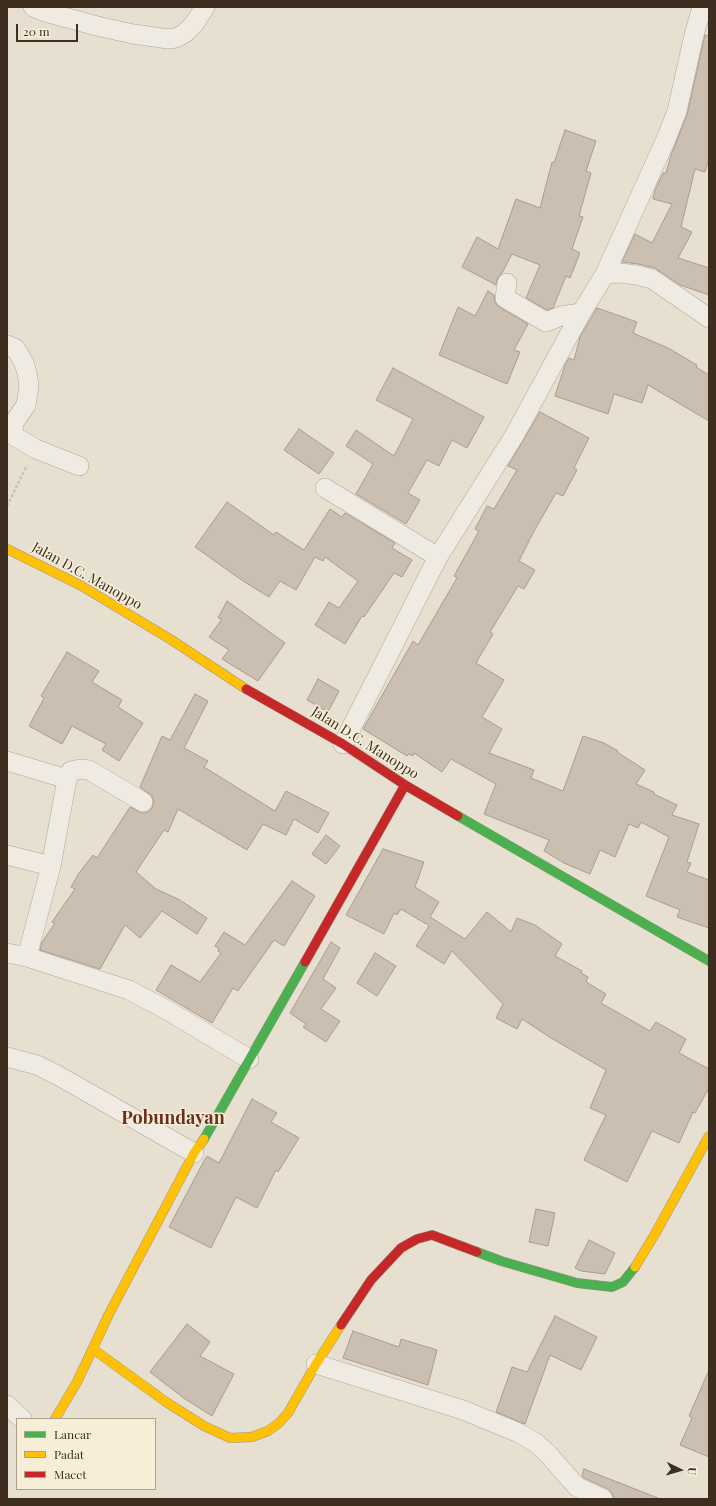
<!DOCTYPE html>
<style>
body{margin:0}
#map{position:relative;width:716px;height:1506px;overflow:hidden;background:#e7e0d1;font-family:"Playfair Display",serif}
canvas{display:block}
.frame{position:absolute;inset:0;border:8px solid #3d2e20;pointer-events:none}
.legend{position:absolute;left:16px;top:1418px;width:140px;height:72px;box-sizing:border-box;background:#f7eed8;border:1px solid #ada18e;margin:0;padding:5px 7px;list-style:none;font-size:12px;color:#3d2e20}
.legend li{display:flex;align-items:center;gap:8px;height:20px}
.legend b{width:20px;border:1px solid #ada18e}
.north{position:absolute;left:660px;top:1450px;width:40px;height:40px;-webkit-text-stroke:3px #f7eed8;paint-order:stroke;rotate:95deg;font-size:11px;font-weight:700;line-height:16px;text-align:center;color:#3d2e20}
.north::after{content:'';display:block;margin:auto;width:14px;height:18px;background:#3d2e20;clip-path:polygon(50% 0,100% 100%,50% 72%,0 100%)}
.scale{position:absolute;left:16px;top:24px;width:62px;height:18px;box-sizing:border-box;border:2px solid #3d2e20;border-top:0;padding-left:5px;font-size:12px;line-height:14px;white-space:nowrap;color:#3d2e20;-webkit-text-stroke:3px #f7eed8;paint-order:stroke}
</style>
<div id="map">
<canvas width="716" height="1506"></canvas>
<div class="frame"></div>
<ul class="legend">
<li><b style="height:5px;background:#4caf50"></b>Lancar</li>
<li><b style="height:5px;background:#ffc107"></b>Padat</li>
<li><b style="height:5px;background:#c62828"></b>Macet</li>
</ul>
<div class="north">U</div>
<div class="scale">20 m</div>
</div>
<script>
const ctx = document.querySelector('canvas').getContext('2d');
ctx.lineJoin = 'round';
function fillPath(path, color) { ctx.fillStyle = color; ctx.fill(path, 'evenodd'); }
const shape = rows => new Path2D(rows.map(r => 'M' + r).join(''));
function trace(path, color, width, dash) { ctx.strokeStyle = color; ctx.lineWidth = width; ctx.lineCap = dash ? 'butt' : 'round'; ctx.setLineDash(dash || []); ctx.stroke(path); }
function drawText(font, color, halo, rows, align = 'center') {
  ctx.font = font + ' "Playfair Display",serif'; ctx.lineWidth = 3; ctx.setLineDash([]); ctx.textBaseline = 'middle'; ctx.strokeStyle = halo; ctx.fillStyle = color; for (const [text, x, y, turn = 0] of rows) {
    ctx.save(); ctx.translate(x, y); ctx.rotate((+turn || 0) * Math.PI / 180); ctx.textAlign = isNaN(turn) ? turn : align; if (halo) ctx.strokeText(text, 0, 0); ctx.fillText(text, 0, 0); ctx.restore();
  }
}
const building = shape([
 [705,35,709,36,709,158,705,172,695,169,681,227,692,232,678,258,709,268,709,295,680,285,655,268,638,264,622,262,635,234,652,243,672,204,653,199,655,190,663,173,666,173,671,155,687,115,705,35],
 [565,130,596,141,586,171,591,173,579,216,583,217,572,249,580,253,570,278,566,276,553,308,547,310,526,298,540,265,512,254,502,273,498,277,496,285,462,267,477,237,498,249,516,199,540,208,552,162,554,163,565,130],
 [488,291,494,295,495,302,499,307,528,324,514,350,520,352,507,384,439,355,458,307,475,316,488,291],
 [597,308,637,322,633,333,668,348,697,365,696,367,709,375,709,421,648,385,642,403,614,394,608,414,555,396,565,365,569,358,574,360,580,337,597,308],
 [393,368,484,417,467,448,452,440,439,466,427,460,408,493,420,500,406,524,356,494,373,464,346,446,356,430,394,456,413,419,376,400,393,368],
 [540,412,589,438,574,468,577,470,563,496,556,493,534,531,519,561,535,570,524,589,518,586,490,632,493,634,476,663,504,680,482,717,502,729,489,753,534,770,531,778,563,791,583,736,604,743,618,751,617,752,645,770,636,784,654,792,654,794,677,805,672,815,699,824,687,862,691,863,687,872,709,880,709,928,677,917,680,910,646,896,669,837,641,822,638,828,629,824,615,857,600,850,590,874,564,863,544,851,549,840,484,814,496,784,451,759,442,772,414,753,413,756,409,754,407,756,363,729,413,641,418,645,457,578,454,576,479,531,475,529,487,506,494,509,517,470,508,466,540,412],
 [299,429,334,453,319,474,284,450,299,429],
 [227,502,274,535,276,532,304,550,330,509,342,517,345,513,395,543,392,548,412,560,402,577,394,573,364,617,362,616,345,644,315,625,329,602,339,608,358,581,325,557,323,561,315,557,296,590,280,581,269,597,243,581,195,547,227,502],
 [227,601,285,643,258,681,222,659,229,650,209,637,222,619,218,618,227,601],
 [67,652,99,671,92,682,122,700,118,707,143,723,119,761,102,750,106,744,72,726,62,744,29,726,44,698,41,696,67,652],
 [318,679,339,691,328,712,307,700,318,679],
 [195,694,208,701,184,748,208,761,204,767,275,811,286,791,329,813,318,833,294,819,286,835,263,824,247,850,178,809,168,832,164,830,136,872,156,889,180,900,207,918,197,934,162,911,140,938,125,925,100,969,40,950,42,942,55,923,52,922,75,889,71,887,79,873,93,855,97,858,130,807,142,813,148,812,152,808,154,802,152,796,140,787,162,736,170,740,195,694],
 [326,835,340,846,326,864,312,854,326,835],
 [383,849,424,862,415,887,439,902,430,917,465,939,487,912,511,932,517,918,535,925,562,944,555,956,582,971,581,973,588,977,586,982,606,994,601,1003,650,1031,656,1022,686,1039,679,1053,709,1069,709,1088,695,1113,693,1112,679,1143,652,1131,627,1182,584,1160,606,1115,590,1108,606,1070,551,1038,522,1019,517,1029,496,1018,503,1004,452,951,444,964,416,946,429,926,426,923,426,924,401,909,397,915,394,913,384,934,346,915,383,849],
 [292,881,315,896,284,946,274,940,238,991,233,988,212,1023,156,990,171,965,200,982,221,953,218,951,219,949,215,946,224,932,245,945,292,881],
 [331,942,340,948,323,979,336,988,321,1009,340,1021,326,1042,303,1027,306,1024,290,1013,331,942],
 [375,953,396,966,377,996,357,983,375,953],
 [252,1099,277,1113,271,1122,299,1138,278,1172,276,1170,257,1208,236,1197,211,1248,169,1227,205,1159,207,1156,219,1163,252,1099],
 [536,1209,555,1213,548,1246,529,1242,536,1209],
 [589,1240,615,1253,605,1274,581,1271,575,1268,589,1240],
 [555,1316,597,1337,581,1370,550,1355,525,1424,496,1412,512,1367,527,1372,555,1316],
 [187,1324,210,1342,200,1356,234,1374,212,1416,185,1399,150,1372,187,1324],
 [353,1331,399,1347,401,1339,437,1350,428,1385,343,1358,353,1331],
 [709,1370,709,1457,680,1445,692,1418,689,1416,709,1370],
 [584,1469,658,1498,658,1499,614,1499,612,1493,608,1489,584,1478,582,1476,584,1469]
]);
const path = shape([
 [7,506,27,465]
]);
const street = shape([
 [33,7,45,12,101,27,133,34,168,39,176,38,185,33,194,24,205,7],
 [605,274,666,139,677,111,694,35,702,7],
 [507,283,505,298,546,322,561,316,581,313],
 [7,345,16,349,24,363,27,373,29,386,26,405,13,424,14,436,36,449,79,466],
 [325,488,438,557],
 [343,744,438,557,514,436,581,313,605,274,620,273,637,275,652,279,709,318],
 [7,761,67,779],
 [7,855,51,866],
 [7,953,27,957,129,990,167,1010,249,1059],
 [27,957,51,866,67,779,71,771,80,769,89,770,143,802],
 [7,1057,37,1065,59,1076,194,1153],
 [316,1364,463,1410,519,1433,536,1443,548,1454,577,1487,603,1499],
 [7,1405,22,1419]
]);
const fast = shape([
 [458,816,709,961],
 [204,1139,305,962],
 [477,1252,501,1261,577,1283,612,1287,623,1282,635,1267]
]);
const slow = shape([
 [7,549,80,585,170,639,246,689],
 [635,1267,655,1234,709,1136],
 [93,1349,166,1402,204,1426,230,1438,252,1437,268,1431,279,1423,288,1413,316,1364,341,1325],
 [55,1419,77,1382,109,1314,194,1153,204,1139]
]);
const jam = shape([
 [246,689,343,744,405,785,458,816],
 [305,962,405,785],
 [341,1325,371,1280,401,1248,417,1239,432,1235,477,1252]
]);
const streetNames = [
 ["Jalan D.C. Manoppo",87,576,29],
 ["Jalan D.C. Manoppo",365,743,32]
];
const districtNames = [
 ["Pobundayan",173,1118]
];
fillPath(building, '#cbbfb2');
trace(building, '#a89c90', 1);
trace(street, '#ada599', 20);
trace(fast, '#9c958a', 10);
trace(slow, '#9c958a', 10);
trace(jam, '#9c958a', 10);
trace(path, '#c8c2b9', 2.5, [3, 2]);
trace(street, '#efebe3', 19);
trace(fast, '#4caf50', 9);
trace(slow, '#ffc107', 9);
trace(jam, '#c62828', 9);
drawText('14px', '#3d2e20', '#f7eed8', streetNames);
drawText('bold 18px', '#6b2e1e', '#f7eed8', districtNames);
</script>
